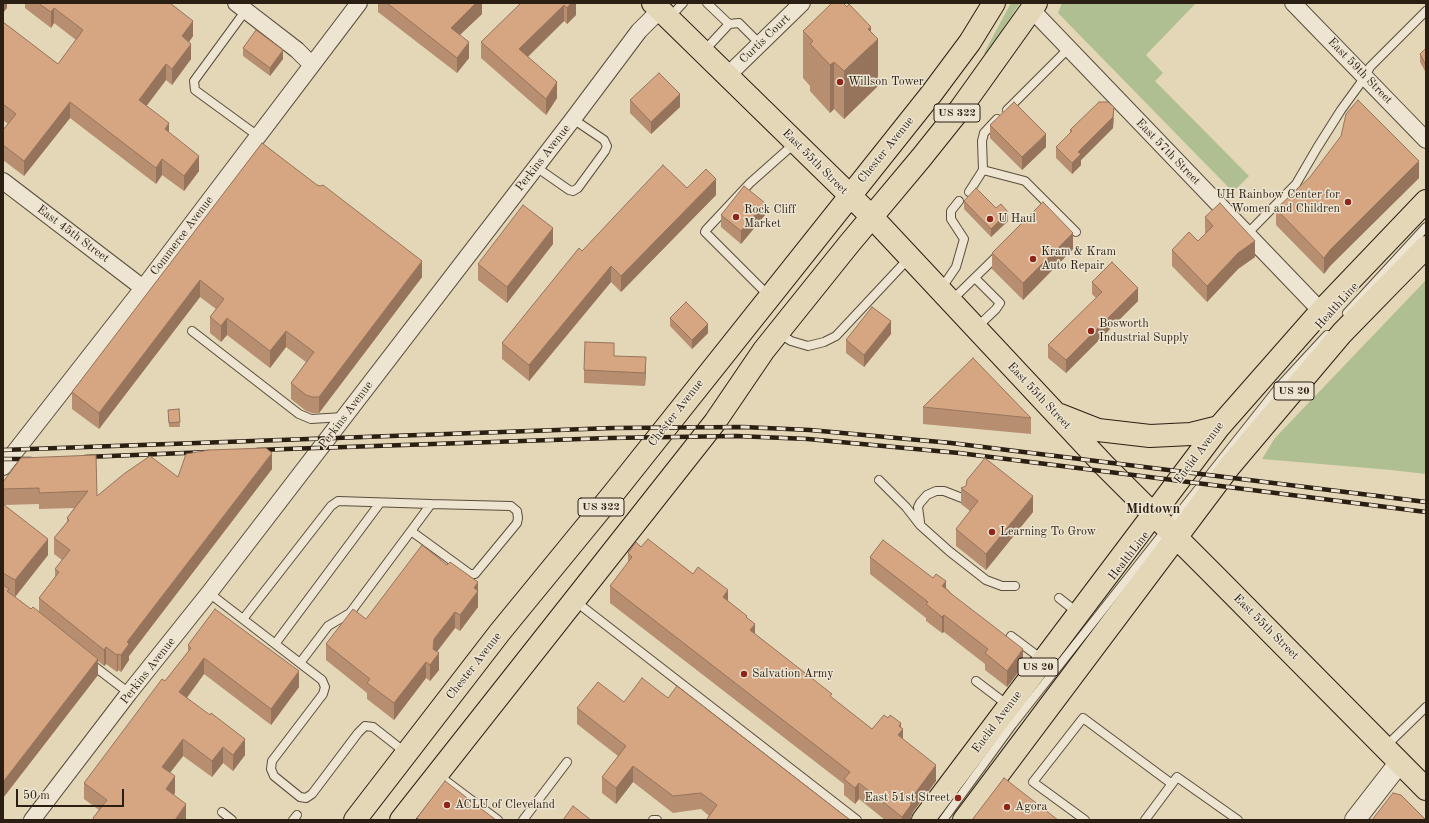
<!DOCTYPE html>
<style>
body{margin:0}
#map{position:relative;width:1429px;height:823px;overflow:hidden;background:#e3d7b8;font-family:"Old Standard TT",serif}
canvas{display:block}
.frame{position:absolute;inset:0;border:4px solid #2b1f13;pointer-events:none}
.scale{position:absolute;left:16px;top:789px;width:108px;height:18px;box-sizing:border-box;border:2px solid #2b1f13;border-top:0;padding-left:5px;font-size:12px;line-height:14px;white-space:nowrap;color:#2b1f13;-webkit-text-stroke:3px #ede5d1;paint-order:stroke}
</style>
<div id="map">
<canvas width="1429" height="823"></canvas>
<div class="frame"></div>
<div class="scale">50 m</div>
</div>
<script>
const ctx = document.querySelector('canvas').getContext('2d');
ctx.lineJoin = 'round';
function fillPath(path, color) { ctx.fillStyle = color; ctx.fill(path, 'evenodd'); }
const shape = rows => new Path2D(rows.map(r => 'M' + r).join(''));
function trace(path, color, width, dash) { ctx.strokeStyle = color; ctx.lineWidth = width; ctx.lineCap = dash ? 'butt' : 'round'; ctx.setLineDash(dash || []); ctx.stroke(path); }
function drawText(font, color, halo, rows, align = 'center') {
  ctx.font = font + ' "Old Standard TT",serif'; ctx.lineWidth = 3; ctx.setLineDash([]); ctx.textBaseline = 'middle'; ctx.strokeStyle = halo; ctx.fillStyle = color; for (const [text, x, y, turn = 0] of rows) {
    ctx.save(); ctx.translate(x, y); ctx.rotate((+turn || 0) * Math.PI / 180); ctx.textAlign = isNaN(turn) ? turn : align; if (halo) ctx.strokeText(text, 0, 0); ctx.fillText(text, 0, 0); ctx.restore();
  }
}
const green = shape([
 [1011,3,1020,3,986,54,984,53],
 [1062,3,1196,3,1146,55,1163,73,1155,81,1249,176,1233,192,1058,13],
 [1426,280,1426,474,1391,470,1262,459,1275,438]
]);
const service = shape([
 [246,10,194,81,195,90,258,136],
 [669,18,683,3],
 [729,24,739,23,760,44],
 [704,51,729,24,707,3],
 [1007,110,1069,48],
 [536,167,569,190,573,191,578,188,605,151,607,146,604,140,573,119],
 [983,170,1025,181,1049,205],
 [969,192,983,170,982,141,984,133,997,119],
 [1039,214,1049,205,1076,232],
 [1247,234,1296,184,1317,148,1341,110,1365,77,1370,67,1426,11],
 [975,278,1000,303,996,309,976,328],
 [941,289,956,267,964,239,951,219,951,211,959,201],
 [769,296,705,232,706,230,750,183,795,143],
 [951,301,1000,253],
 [1347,313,1426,227],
 [192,331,299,414,311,419,343,417],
 [779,333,791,341,808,346,824,342,836,336,909,258],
 [879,480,906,507,920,525,949,551,986,580,1002,586,1015,586],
 [920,522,918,507,920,503,927,495,936,491,944,491,962,498],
 [209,593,322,680,325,687,323,694,272,761,271,769,274,776,300,797,306,798,312,794,358,733,365,726,373,727,406,753],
 [1059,598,1078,613],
 [575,601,857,820],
 [243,619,331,506,338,501,431,504],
 [1011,636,1043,660],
 [275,644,380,503],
 [90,663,129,693],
 [300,663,328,626,350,613,411,531,431,504,511,506,517,511,518,518,517,523,475,574,470,574,411,531],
 [976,681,1009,706],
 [1385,747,1426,707],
 [438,775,498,820],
 [222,812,232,820],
 [293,820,297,815],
 [523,820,567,762],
 [653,820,657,820],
 [943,820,1012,725,1135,569,1279,387,1327,335],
 [1085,820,1033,782,1083,718,1172,784],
 [1145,820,1177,777,1238,820]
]);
const minor = shape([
 [236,3,297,50,312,65],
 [1293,3,1426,140],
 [1032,10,1321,311],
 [728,75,802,3],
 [3,181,143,288],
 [3,467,143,288,359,3],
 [32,820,129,693,209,593,573,119,639,31,660,10]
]);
const tertiary = shape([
 [1355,820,1400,762]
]);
const primary = shape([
 [653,3,872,217,1104,465,1213,574,1426,789],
 [1060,415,1098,430,1150,436,1191,434,1219,427],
 [355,820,500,632,613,494,932,93,970,42,994,3],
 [401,820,715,422,764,350,849,244,921,158,961,108,1036,3],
 [923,820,1219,427,1321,311,1426,201],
 [964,820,1229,467,1342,333,1426,247]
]);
const rail = shape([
 [3,450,613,428,743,427,810,430,951,443,1426,502],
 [257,450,610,438,736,436,808,439,959,453,1426,512],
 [85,457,209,452],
 [3,459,31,459]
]);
const wall = shape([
 [25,3,170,3,193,36,189,42,191,59,172,85,166,80,146,106,169,133,199,171,184,191,162,175,156,184,70,118,24,176,3,160,3,130,8,124,3,120,3,22,58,64,76,40,54,23,51,28,25,8],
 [378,3,482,3,482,14,460,35,469,58,457,73,378,12],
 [521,3,576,3,576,15,567,24,564,21,528,57,557,98,546,115,481,58,481,42],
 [803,31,871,32,878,86,844,119,834,109,830,113,810,91,810,86,803,78],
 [243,48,283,59,270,76,243,56],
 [1426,48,1426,73,1420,62,1420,54],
 [630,100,680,107,651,134,630,113],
 [1114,118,1113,128,1081,160,1081,165,1072,174,1056,158,1056,147,1070,133,1070,130],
 [990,125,1046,147,1022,170,990,138],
 [262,143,317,185,422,277,319,413,312,413,306,411,291,399,291,383,306,362,286,347,270,368,227,335,221,342,210,333,210,317,216,309,200,297,99,429,72,409,72,392],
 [1419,178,1330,266,1324,274,1276,225,1276,209],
 [687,188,716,195,621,292,611,282,529,381,502,359,502,343,582,251],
 [964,201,1008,221,991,237,964,209],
 [721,215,765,215,741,244,721,227],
 [1205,217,1255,257,1238,269,1207,302,1172,266,1172,250,1198,241,1205,234],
 [553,244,507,303,478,280,478,264],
 [1073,249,1023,300,992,269,992,253],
 [1092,282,1138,301,1066,373,1048,358,1048,345,1096,298,1092,294],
 [670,318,708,333,692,349,670,326],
 [891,334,864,367,846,353,846,340],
 [614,356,646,370,645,386,584,383,584,370],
 [923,407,1031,418,1031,434,923,424],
 [179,409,180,427,169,427,168,410],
 [21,458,97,496,178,477,272,469,129,656,129,660,121,672,118,670,117,672,106,664,104,666,98,661,98,675,3,798,3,482],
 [39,504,39,509,74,508,67,518,67,522,54,538,54,554,62,560,55,569,55,577,39,598,39,612,31,609,11,594,15,597,48,555,4,505],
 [961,488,1033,512,986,570,956,546,956,529,970,511,961,504],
 [641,547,728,601,747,618,755,634,832,698,872,729,901,728,903,739,936,781,913,812,911,817,911,820,885,820,859,799,855,804,844,795,844,784,610,603,610,586,628,563,628,553],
 [870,557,946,588,1023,666,1007,687,985,670,985,664,944,632,942,633,926,621,926,618,870,574],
 [447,565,478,582,478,607,460,631,455,628,437,652,439,670,430,681,426,678,394,720,367,699,367,693,326,660,326,644,366,619],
 [188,645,299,687,271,725,204,674,187,698,245,755,233,771,223,763,212,777,183,756,170,773,175,793,174,795,186,820,93,820,93,818,99,810,84,799,84,783,165,681,188,652],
 [668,698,850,820,707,820,707,819,709,816,701,809,673,813,633,782,616,804,602,793,602,777,618,756,577,724,577,708,624,702]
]);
const shadedWall = shape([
 [3,3,7,3,7,8,3,13],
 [476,3,482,3,482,14,451,43,451,28],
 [571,3,576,3,576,15,567,24,567,8],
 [564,5,564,21,519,65,519,49],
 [54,8,54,23,51,28,51,12],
 [193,21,193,36,182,52,182,36],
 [871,27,871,46,878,39,878,86,844,119,844,71,868,29],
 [469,42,469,58,457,73,457,58],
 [191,44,191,59,172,85,172,69],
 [283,50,283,59,270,76,270,68],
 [834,62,834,109,830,113,830,65],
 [166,64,166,80,139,116,139,100],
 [557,82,557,98,546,115,546,99],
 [680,94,680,107,651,134,651,122],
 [70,102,70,118,24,176,24,161],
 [1114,107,1113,128,1081,160,1081,165,1072,174,1072,163,1078,152],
 [169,123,169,139,165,129],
 [1046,134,1046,147,1022,170,1022,157],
 [199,156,199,171,184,191,184,176],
 [162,159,162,175,156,184,156,168],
 [1419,161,1419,178,1330,266,1324,274,1324,258,1330,250],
 [716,179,716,195,621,292,621,276],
 [765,203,765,215,741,244,741,231],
 [1008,212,1008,221,991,237,991,229],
 [553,228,553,244,507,303,507,287],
 [1073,233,1073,249,1023,300,1023,283],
 [1255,241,1255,257,1238,269,1207,302,1207,286,1238,253],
 [422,261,422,277,319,413,319,397],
 [611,266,611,282,529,381,529,365],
 [200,280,200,297,99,429,99,413],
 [1138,288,1138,301,1066,373,1066,360],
 [227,318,227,335,221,342,221,326],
 [891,321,891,334,864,367,864,355],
 [708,324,708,333,692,349,692,340],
 [286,331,286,347,270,368,270,351],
 [646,357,646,370,645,386,645,373],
 [272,453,272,469,129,656,129,660,121,672,121,655,127,642],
 [1033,496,1033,512,986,570,986,554],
 [48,539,48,555,15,597,15,580],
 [946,581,946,598,942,586],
 [478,582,478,607,460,631,460,615,474,588],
 [728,590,728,606,723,597],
 [455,612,455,628,434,655,439,653,439,670,430,681,430,665,433,649,434,639],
 [944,615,944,632,942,633,942,617],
 [755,624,755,640,750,630],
 [106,647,106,664,104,666,104,650],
 [1023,649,1023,666,1007,687,1007,671],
 [118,654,118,670,117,672,117,655],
 [204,658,204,674,179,708,179,692],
 [98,659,98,675,3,798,3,782],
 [426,662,426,678,394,720,394,703],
 [299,671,299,687,271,725,271,709],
 [901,723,901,731,903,729,903,746,898,735,899,726],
 [183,739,183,756,162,783,162,767],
 [245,739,245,755,233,771,233,755],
 [223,747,223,763,212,777,212,761],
 [936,765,936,781,913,812,911,817,911,820,902,820,902,817,911,802,913,796],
 [633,766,633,782,616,804,616,788],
 [175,776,175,793,166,805,166,789],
 [859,783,859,799,855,804,855,788],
 [186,804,186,820,175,820]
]);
const building = shape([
 [38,3,170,3,193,21,182,36,191,44,172,69,166,64,139,100,169,123,165,129,199,156,184,176,162,159,156,168,70,102,24,161,3,145,3,130,16,114,3,104,3,22,58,64,83,30,54,8,51,12,38,3],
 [387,3,476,3,451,28,469,42,457,58,387,3],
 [521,3,571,3,567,8,564,5,519,49,557,82,546,99,481,42,521,3],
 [832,3,843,3,847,7,849,4,871,27,868,29,878,39,844,71,834,62,830,65,810,44,813,41,803,31,832,3],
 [256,30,283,50,270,68,243,48,256,30],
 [1426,48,1426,65,1420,54,1426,48],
 [659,73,680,94,651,122,630,100,659,73],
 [1358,100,1419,161,1330,250,1324,258,1276,209,1310,177,1341,136,1346,114,1358,100],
 [1014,102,1046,134,1022,157,990,125,1014,102],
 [1099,102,1108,102,1114,107,1113,117,1078,152,1081,154,1072,163,1056,147,1072,131,1070,130,1099,102],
 [262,143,317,185,320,186,323,185,422,261,319,397,312,397,306,395,291,383,314,352,286,331,270,351,227,318,221,326,210,317,224,299,200,280,99,413,72,392,262,143],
 [663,165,687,188,706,169,716,179,621,276,611,266,529,365,502,343,579,248,582,251,663,165],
 [744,186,765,203,741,231,721,215,744,186],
 [976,188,996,208,1001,204,1008,212,991,229,964,201,976,188],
 [1043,202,1073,233,1023,283,992,253,1043,202],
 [1220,203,1255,241,1238,253,1207,286,1172,250,1189,232,1198,241,1213,226,1205,217,1220,203],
 [523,205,553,228,507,287,478,264,523,205],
 [1112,262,1138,288,1066,360,1048,345,1102,292,1092,282,1112,262],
 [686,302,708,324,692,340,670,318,686,302],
 [872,307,891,321,864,355,846,340,872,307],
 [585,342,614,343,614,356,646,357,645,373,584,370,585,342],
 [973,358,1031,418,923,407,973,358],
 [179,409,180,422,169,423,168,410,179,409],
 [266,448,272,453,127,642,129,644,121,655,118,654,117,655,106,647,104,650,39,598,59,572,55,569,70,550,54,538,69,520,67,518,88,491,39,493,39,488,3,489,3,482,21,458,96,455,97,496,125,473,150,456,178,477,186,454,209,450,266,448],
 [985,458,1033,496,986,554,956,529,978,501,961,488,966,486,967,480,985,458],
 [3,504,48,539,15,580,3,573,3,504],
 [648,539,693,574,698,567,728,590,723,597,747,616,746,617,755,624,750,630,832,694,830,696,872,729,884,715,888,718,890,715,901,723,899,726,903,729,898,735,936,765,913,796,911,802,911,805,902,817,859,783,855,788,844,779,850,772,610,586,632,557,628,553,636,542,641,547,648,539],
 [883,540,933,578,936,574,946,581,942,586,949,591,949,592,1023,649,1007,671,985,653,988,649,944,615,942,617,926,604,928,602,870,557,883,540],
 [422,545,447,565,450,562,478,582,474,588,478,591,460,615,455,612,434,639,433,649,439,653,430,665,426,662,394,703,367,683,370,679,326,644,353,609,366,619,422,545],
 [3,585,9,589,7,591,31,609,33,607,98,659,3,782,3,585],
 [215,609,299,671,271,709,204,658,179,692,210,715,211,713,245,739,233,755,223,747,212,761,183,739,162,767,175,776,166,789,186,804,175,820,95,820,93,818,107,800,84,783,162,679,165,681,191,648,188,645,215,609],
 [642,678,668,698,677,686,850,820,708,820,707,819,717,805,701,793,673,796,633,766,616,788,602,777,626,746,577,708,598,682,624,702,642,678],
 [1004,778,1058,820,972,820,1004,778],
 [445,781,496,820,420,820,417,818,445,781],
 [1393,793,1401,795,1426,820,1372,820,1393,793],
 [573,806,591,820,563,820,573,806]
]);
const markers = [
 [840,82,4,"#8f2418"],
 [1348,202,4,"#8f2418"],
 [736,217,4,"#8f2418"],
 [990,219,4,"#8f2418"],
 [1033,259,4,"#8f2418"],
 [1091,331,4,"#8f2418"],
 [992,532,4,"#8f2418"],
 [744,674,4,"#8f2418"],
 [958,798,4,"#8f2418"],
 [447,805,4,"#8f2418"],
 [1007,807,4,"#8f2418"]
];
const shields = [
 [957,113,46],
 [1294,391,40],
 [601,507,46],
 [1038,667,40]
];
const shieldNames = [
 ["US 322",957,113],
 ["US 20",1294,391],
 ["US 322",601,507],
 ["US 20",1038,667]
];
const streetNames = [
 ["Curtis Court",765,39,-44],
 ["East 59th Street",1360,71,46],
 ["Chester Avenue",886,150,-51],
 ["East 57th Street",1168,152,46],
 ["Perkins Avenue",543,158,-52],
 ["East 55th Street",815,162,45],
 ["East 45th Street",73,234,37],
 ["Commerce Avenue",182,236,-53],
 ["HealthLine",1337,306,-48],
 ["East 55th Street",1039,396,47],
 ["Chester Avenue",676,413,-52],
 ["Perkins Avenue",346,415,-53],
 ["Euclid Avenue",1199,453,-53],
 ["HealthLine",1129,556,-52],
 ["East 55th Street",1266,627,45],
 ["Chester Avenue",474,666,-52],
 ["Perkins Avenue",148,671,-52],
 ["Euclid Avenue",997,722,-53]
];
const poiNames = [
 ["Willson Tower",848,82],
 ["UH Rainbow Center for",1340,195,"right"],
 ["Women and Children",1340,209,"right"],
 ["Rock Cliff",744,210],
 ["Market",744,224],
 ["U Haul",998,219],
 ["Kram & Kram",1041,252],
 ["Auto Repair",1041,266],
 ["Bosworth",1099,324],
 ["Industrial Supply",1099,338],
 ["Learning To Grow",1000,532],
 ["Salvation Army",752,674],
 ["East 51st Street",950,798,"right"],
 ["ACLU of Cleveland",455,805],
 ["Agora",1015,807]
];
const quarterNames = [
 ["Midtown",1153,509]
];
fillPath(green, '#b0bf92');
trace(service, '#594d3c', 10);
trace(minor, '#594d3c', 18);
trace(tertiary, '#594d3c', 22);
trace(primary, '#2b1f13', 24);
trace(service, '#ede5d1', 8);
trace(minor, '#ede5d1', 16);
trace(tertiary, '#ede5d1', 20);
trace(primary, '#e3d7b8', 22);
trace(rail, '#2b1f13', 4.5);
trace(rail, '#ede5d1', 3, [9]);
fillPath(wall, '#b88e70');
fillPath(shadedWall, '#96745b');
fillPath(building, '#d6a582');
trace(building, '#96745b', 1);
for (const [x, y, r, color] of markers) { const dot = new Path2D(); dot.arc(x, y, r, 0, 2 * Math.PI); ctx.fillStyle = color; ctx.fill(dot); trace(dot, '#ede5d1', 1.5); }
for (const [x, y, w] of shields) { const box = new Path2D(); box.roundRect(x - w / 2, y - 9, w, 18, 3); ctx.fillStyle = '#ede5d1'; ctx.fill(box); trace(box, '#2b1f13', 1); }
drawText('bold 11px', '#2b1f13', null, shieldNames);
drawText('12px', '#2b1f13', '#ede5d1', streetNames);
drawText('12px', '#2b1f13', '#ede5d1', poiNames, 'left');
drawText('bold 14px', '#2b1f13', '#ede5d1', quarterNames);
</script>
